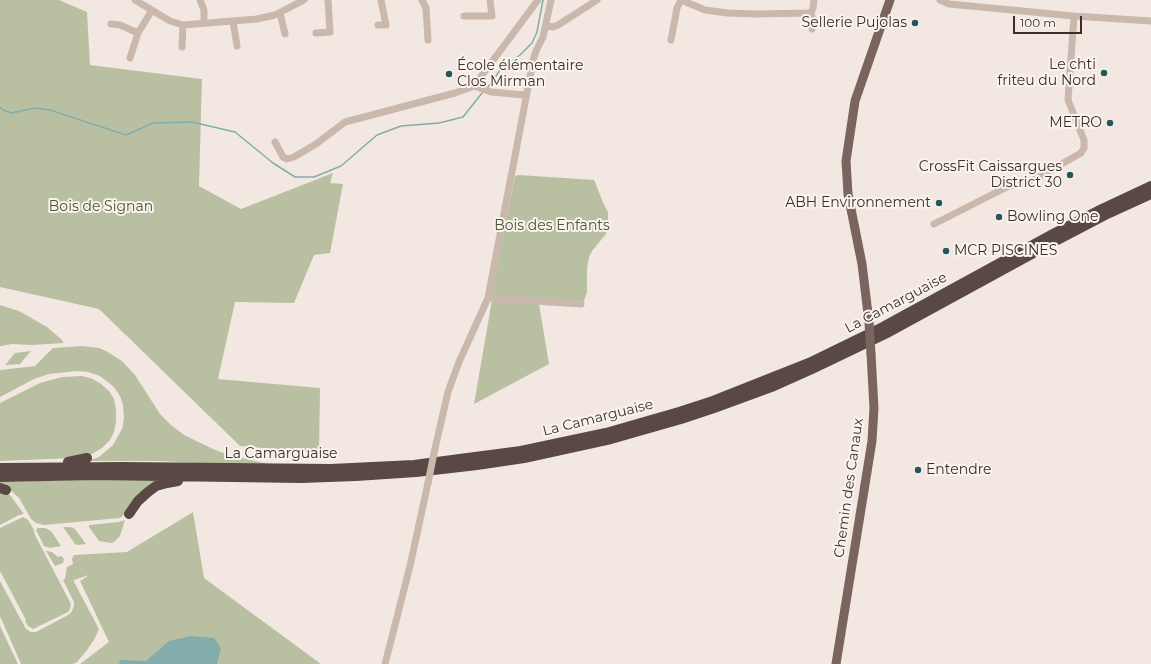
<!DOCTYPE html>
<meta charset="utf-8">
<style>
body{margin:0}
#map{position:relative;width:1151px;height:664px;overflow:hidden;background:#f2e8e1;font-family:Montserrat,sans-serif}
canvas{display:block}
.scale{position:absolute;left:1013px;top:16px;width:69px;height:18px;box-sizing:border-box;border:2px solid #392e2b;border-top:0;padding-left:5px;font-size:12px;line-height:14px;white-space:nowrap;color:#392e2b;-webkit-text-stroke:3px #faf3ee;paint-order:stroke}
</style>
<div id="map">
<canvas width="1151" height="664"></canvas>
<div class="scale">100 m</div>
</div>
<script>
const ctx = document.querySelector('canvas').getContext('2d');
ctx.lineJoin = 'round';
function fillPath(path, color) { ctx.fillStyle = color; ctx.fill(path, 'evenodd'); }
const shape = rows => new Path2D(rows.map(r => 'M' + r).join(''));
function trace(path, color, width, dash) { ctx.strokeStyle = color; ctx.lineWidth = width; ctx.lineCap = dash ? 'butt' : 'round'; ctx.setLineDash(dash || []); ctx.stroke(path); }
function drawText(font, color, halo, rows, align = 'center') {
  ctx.font = font + ' Montserrat,sans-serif'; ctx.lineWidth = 4; ctx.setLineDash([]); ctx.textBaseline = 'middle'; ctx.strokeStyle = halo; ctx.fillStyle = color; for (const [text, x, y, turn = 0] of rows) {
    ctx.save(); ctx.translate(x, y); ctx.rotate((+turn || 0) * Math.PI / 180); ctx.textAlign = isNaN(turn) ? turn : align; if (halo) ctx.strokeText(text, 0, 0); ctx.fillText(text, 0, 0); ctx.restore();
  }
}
const green = shape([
 [0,0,59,0,87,12,90,65,202,79,199,186,241,209,333,173,330,183,343,184,330,253,314,255,294,303,235,302,218,379,320,388,319,453,240,446,99,309,0,287],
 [519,175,594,180,595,182,604,205,608,212,608,222,606,234,592,251,589,257,587,269,587,292,584,301,491,297,515,176],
 [492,300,539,304,549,364,474,404],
 [0,305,19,311,47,327,61,339,64,343,31,345,12,344,0,346],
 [83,346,99,348,106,351,122,361,135,375,160,414,171,425,184,435,213,449,229,455,268,464,240,465,157,461,88,461,99,457,113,445,122,429,124,418,123,405,120,396,114,387,100,376,88,372,77,371,49,374,34,379,0,397,0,370,35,366,53,348],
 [31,351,20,364,5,365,15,353],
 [82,376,93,379,101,384,109,391,114,399,116,410,116,422,114,432,110,440,102,448,90,455,76,458,0,461,0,403,40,383,62,377],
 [107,479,163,480,120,518,44,525,36,523,31,519,19,498,8,488,0,485,0,482],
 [0,491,10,495,24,514,19,515,0,525],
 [193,512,204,578,321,664,80,664,109,642,80,581,89,575,74,580,74,582,99,629,95,638,87,650,77,662,73,664,21,664,0,616,0,581,26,629,31,632,36,632,70,614,72,611,74,606,74,602,63,580,65,579,67,567,73,564,72,559,74,555,127,552],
 [23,517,28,520,33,528,35,535,71,604,70,609,68,612,33,629,28,626,25,621,26,620,0,571,0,528],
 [125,520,120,536,114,542,111,543,99,541,89,527,89,525,119,522],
 [63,527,70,527,75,529,86,544,78,545,75,544],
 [38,528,45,528,51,531,61,546,50,548,44,546,36,530],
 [46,551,52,552,58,557,61,556,64,559,63,563,55,566],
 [0,626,18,664,0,664]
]);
const water = shape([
 [191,636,214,638,221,648,217,664,119,664,120,660,146,661,169,641]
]);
const stream = shape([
 [488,87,501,69,520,55,532,43,537,32,543,0],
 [0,107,3,110,12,113,35,108,50,110,126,135,153,123,192,122,235,132,273,163,295,177,314,177,341,166,377,135,401,126,439,123,463,117,482,93]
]);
const minor = shape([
 [135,0,170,21,183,25,257,19,275,15,304,0],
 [200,0,204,10,204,23],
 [422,0,426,8,428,40],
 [681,0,705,10,728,13,755,14,811,13,813,8,814,0],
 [940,0,949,4,1074,16,1151,21],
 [280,13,285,34],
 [811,13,813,21,812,29],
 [464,16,492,16,490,0],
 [233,21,237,46],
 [111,24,120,25,138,33],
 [378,25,386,25,381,0],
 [547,26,553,27,558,25,597,0],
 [316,33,330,32,328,0],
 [671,40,677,8,681,0],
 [182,47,183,25],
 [130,58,138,33,152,10],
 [474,86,538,0],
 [275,142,283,157,287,159,294,157,316,144,345,122,455,93,474,86,491,92,524,95,526,93],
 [934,224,1009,186,1030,182,1081,153,1084,148,1084,140,1068,100,1074,16],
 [488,298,581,304],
 [434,453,448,392,459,362,488,298,533,61,536,51,543,37,551,0],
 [385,664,410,566,428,483]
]);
const major = shape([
 [869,322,862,264,848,194,846,161,855,101,890,0],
 [836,664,872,441,874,408,871,354]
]);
const highway = shape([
 [68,462,87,458],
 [0,468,123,467,331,469,414,465,521,451,606,433,679,412,713,401,809,363,883,327,1055,233,1102,209,1151,186],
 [0,477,95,475,301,478,356,476,416,472,477,465,524,458,611,439,681,419,714,408,774,386,812,369,885,334,1059,239,1105,215,1151,194],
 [0,488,6,490],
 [129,514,138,501,148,492,156,486,167,483,178,481]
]);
const minorBridge = shape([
 [428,483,434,453]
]);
const majorBridge = shape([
 [869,322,871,354]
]);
const markers = [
 [915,23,4,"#235856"],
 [1104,73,4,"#235856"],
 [449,74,4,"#235856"],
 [1110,123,4,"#235856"],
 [1070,175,4,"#235856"],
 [939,203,4,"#235856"],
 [999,217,4,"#235856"],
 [946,251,4,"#235856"],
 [918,470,4,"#235856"]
];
const poiNames = [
 ["Sellerie Pujolas",907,23],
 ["Le chti",1096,65],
 ["friteu du Nord",1096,81],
 ["École élémentaire",457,66,"left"],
 ["Clos Mirman",457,82,"left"],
 ["METRO",1102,123],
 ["CrossFit Caissargues",1062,167],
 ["District 30",1062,183],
 ["ABH Environnement",931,203],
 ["Bowling One",1007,217,"left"],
 ["MCR PISCINES",954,251,"left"],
 ["Entendre",926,470,"left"]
];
const parkNames = [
 ["Bois de Signan",101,207],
 ["Bois des Enfants",552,226]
];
const streetNames = [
 ["La Camarguaise",896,303,-28],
 ["La Camarguaise",598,418,-14],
 ["La Camarguaise",281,454],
 ["Chemin des Canaux",849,488,-82]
];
fillPath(green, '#b9c0a2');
fillPath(water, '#82adab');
trace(stream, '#82adab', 1.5);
trace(minor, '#cab8ad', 7);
trace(major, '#79645e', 9);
trace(highway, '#594843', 10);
trace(minorBridge, '#cab8ad', 7);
trace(majorBridge, '#79645e', 9);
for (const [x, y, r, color] of markers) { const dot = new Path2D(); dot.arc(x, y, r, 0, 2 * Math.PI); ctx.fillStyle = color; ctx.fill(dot); trace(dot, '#faf3ee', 1.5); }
drawText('14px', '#392e2b', '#faf3ee', poiNames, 'right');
drawText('14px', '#4b5531', '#faf3ee', parkNames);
drawText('14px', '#392e2b', '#faf3ee', streetNames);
</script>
